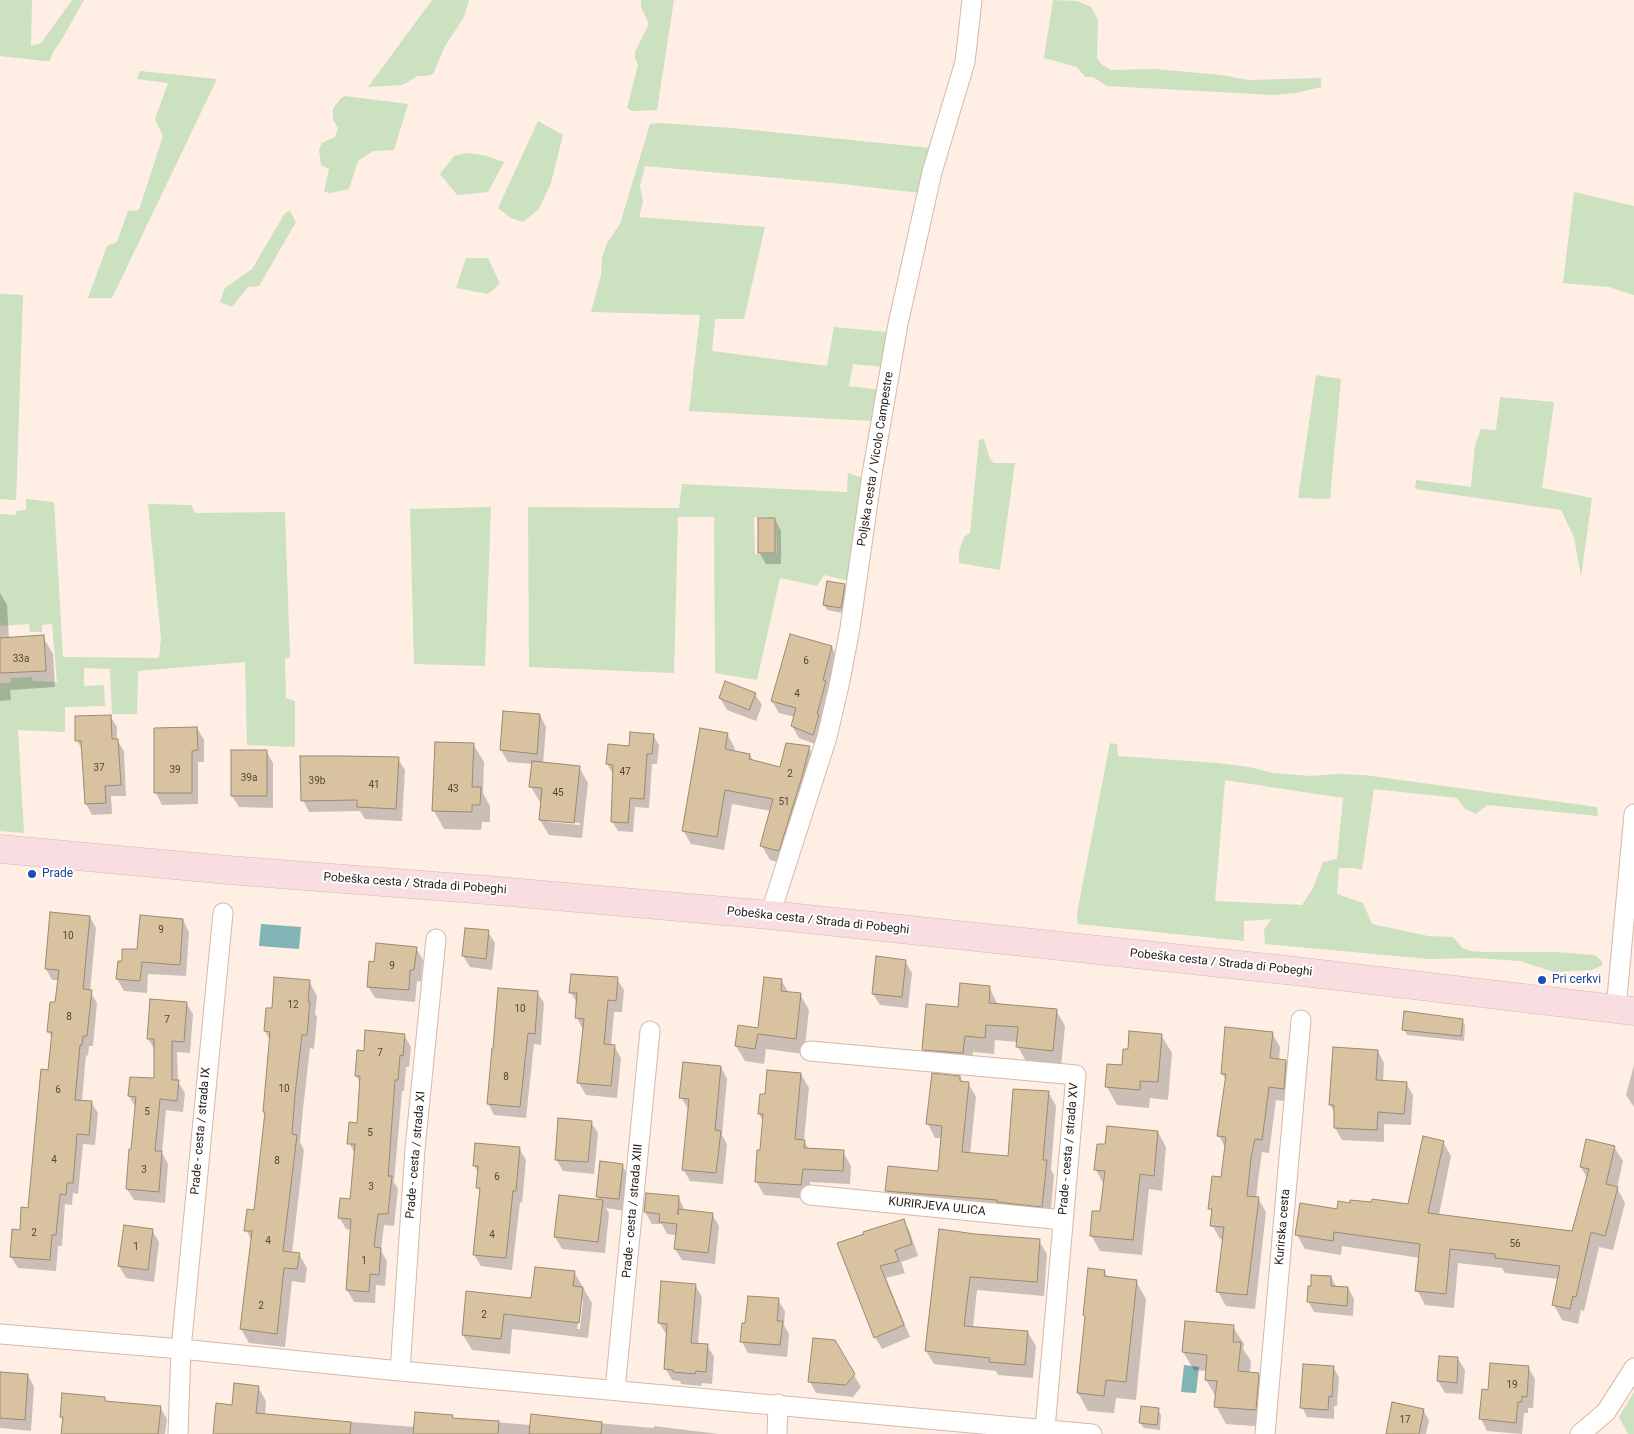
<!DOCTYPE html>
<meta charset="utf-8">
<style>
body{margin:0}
canvas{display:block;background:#feeee3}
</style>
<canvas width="1634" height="1434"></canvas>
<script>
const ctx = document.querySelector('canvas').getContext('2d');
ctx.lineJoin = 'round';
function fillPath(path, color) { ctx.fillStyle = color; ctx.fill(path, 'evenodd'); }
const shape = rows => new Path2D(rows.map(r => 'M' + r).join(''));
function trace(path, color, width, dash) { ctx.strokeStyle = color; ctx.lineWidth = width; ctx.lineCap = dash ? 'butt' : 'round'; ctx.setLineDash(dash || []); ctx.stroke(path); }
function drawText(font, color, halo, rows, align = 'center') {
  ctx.font = font + ' Roboto,sans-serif'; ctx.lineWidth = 4; ctx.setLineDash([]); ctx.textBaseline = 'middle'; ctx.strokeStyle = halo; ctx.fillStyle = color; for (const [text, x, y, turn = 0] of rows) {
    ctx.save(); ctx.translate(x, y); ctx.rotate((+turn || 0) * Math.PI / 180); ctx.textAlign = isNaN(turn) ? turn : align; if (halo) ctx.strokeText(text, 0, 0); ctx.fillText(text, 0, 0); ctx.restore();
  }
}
const green = shape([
 [0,0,32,0,31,46,41,43,72,0,84,0,61,41,53,52,50,61,44,61,0,56],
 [432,0,469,0,464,17,445,46,433,74,426,76,418,76,402,85,368,87],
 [641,0,674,0,657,110,632,111,627,108,638,65,635,58,635,52,649,24,641,7],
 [1053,0,1077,1,1091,7,1098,20,1097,58,1102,65,1111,70,1155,69,1221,75,1249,80,1321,78,1321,87,1296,93,1273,95,1107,86,1093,77,1085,77,1077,67,1044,58],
 [140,71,217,79,112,298,88,298,107,246,117,242,128,211,139,210,163,136,155,119,168,83,137,79],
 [345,96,408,104,394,150,373,151,358,161,349,189,331,193,324,192,329,169,321,165,319,150,322,143,335,137,338,128,333,120,333,109,340,99],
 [538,121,563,135,551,183,539,209,523,222,511,218,498,208],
 [659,123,732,128,931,148,920,193,843,184,645,166,640,186,643,202,639,217,765,227,744,319,715,319,712,351,827,366,834,327,887,332,883,367,853,364,849,386,881,390,873,421,689,411,700,315,591,312,601,275,602,258,607,243,620,224,650,124],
 [466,153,483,155,504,162,488,192,457,195,440,174,454,156],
 [1574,192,1634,206,1634,295,1609,287,1563,283],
 [290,211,296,222,259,286,248,287,232,307,220,302,225,288,252,269,285,213],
 [466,258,488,258,500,284,488,294,456,288],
 [0,294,23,295,16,502,16,500,0,499],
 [1316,375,1341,379,1330,499,1298,498],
 [1500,397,1554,402,1542,488,1592,498,1581,577,1574,537,1561,510,1415,489,1416,480,1471,487,1475,445,1481,429,1496,430],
 [984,439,990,459,994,463,1015,463,1000,570,959,563,959,552,964,537,970,533,979,440],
 [848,473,863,478,854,528,849,581,824,575,817,586,780,578,757,680,715,673,714,517,678,517,674,673,529,667,528,507,679,508,682,484,847,492],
 [754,517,776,518,777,554,755,554],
 [26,499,54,502,63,657,159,658,161,639,148,504,191,505,195,513,285,512,290,657,285,659,286,698,295,701,295,747,247,745,245,662,138,671,137,714,112,714,110,669,84,668,84,686,104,685,105,706,65,707,65,732,18,730,24,833,0,831,0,683,11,683,11,678,32,677,33,681,57,682,52,624,42,625,42,632,30,632,29,624,0,626,0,514,16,515,16,511,26,510],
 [491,507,485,666,414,664,410,509],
 [1110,743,1117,744,1118,756,1217,763,1249,767,1273,773,1311,776,1337,774,1364,775,1597,807,1598,816,1487,805,1476,814,1465,809,1457,798,1374,789,1362,870,1354,868,1339,868,1337,894,1363,903,1372,924,1428,936,1453,937,1462,948,1471,951,1484,952,1556,952,1595,955,1601,960,1603,965,1592,970,1554,972,1520,961,1476,958,1429,959,1265,944,1264,930,1271,919,1244,921,1244,941,1078,924,1077,913],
 [1225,780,1343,798,1337,859,1323,862,1313,888,1302,905,1215,901],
 [1634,1392,1634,1434,1628,1434,1619,1417]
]);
const water = shape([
 [261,924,301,927,299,949,259,946],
 [1184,1365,1199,1367,1196,1393,1181,1392]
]);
const shadow = shape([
 [775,519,781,531,781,564,766,564,759,552],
 [844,586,847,591,843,613,827,610,824,605],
 [0,593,7,605,9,639,43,637,53,654,55,687,10,690,11,700,0,701],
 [832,647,838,659,820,746,799,738,792,726,795,717,779,713,772,701],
 [755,694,762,705,756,721,727,710,720,698],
 [505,712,540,715,546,727,543,764,579,767,588,783,582,838,549,835,540,820,542,802,540,802,531,787,533,764,508,762,501,750],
 [549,820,580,823,580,825,549,822],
 [110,716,117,727,117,740,124,751,126,796,111,796,112,814,92,815,86,804,83,752,77,740],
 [197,728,204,740,204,762,198,762,198,804,162,805,156,793],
 [727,734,735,748,734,752,750,755,754,762,781,768,809,748,817,761,786,864,770,860,762,846,771,811,732,804,724,850,691,844,683,830],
 [653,735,659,745,657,764,652,764,649,808,635,807,633,832,618,831,612,821,613,774,607,764,630,747],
 [473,744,484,762,483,793,490,806,490,822,482,822,481,830,444,829,434,811],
 [266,751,273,763,273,808,239,807,232,796],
 [398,759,405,770,402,821,365,819,360,811,309,812,303,800],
 [90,917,96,928,90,991,97,1003,93,1046,89,1046,88,1056,86,1055,82,1101,91,1102,98,1113,95,1145,83,1144,78,1194,73,1193,72,1205,65,1204,62,1246,58,1246,56,1271,18,1268,11,1257,29,1209,53,1039,48,1031,56,1004,59,980,52,980,46,969],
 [183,920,189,932,186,976,148,974,147,993,124,991,117,979,119,962,123,963],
 [488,932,495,943,492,970,470,967,463,956],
 [416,948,423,960,421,982,417,981,415,1002,375,998,368,986,375,963],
 [905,961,912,973,908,1008,880,1005,873,994],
 [617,979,624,990,622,1012,614,1012,611,1046,614,1046,621,1058,617,1098,586,1095,579,1083,583,1030,577,1018,578,1005,571,993],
 [781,980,789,993,800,994,809,1010,804,1054,766,1049,764,1064,745,1061,736,1046,760,1029],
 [309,981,317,996,315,1014,317,1017,314,1049,310,1048,303,1109,300,1142,304,1150,292,1253,299,1254,307,1268,305,1283,292,1281,285,1347,249,1343,241,1329,252,1241,246,1230,255,1211,266,1115,264,1111,270,1041,265,1031,273,1010],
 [989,987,998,1005,1056,1010,1065,1026,1061,1067,1027,1063,1018,1047,1018,1042,995,1040,994,1054,973,1052,971,1069,932,1065,923,1050,959,1009],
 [537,992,544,1003,541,1045,534,1044,526,1118,494,1115,488,1103],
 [186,1003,193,1014,190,1053,177,1052,178,1082,185,1093,183,1112,166,1110,162,1153,168,1164,165,1203,134,1200,127,1189,136,1108,129,1096,156,1080,155,1050,148,1039],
 [1462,1020,1465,1025,1464,1041,1407,1035,1404,1029],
 [1272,1033,1280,1047,1279,1060,1286,1061,1294,1075,1291,1102,1276,1100,1269,1153,1262,1152,1259,1173,1256,1198,1258,1198,1266,1212,1255,1309,1226,1306,1218,1292,1224,1240,1220,1239,1212,1225,1213,1214,1210,1209,1223,1178,1226,1149,1219,1136,1226,1081,1222,1073],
 [404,1035,411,1047,409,1067,406,1067,404,1091,402,1091,394,1182,398,1189,394,1226,384,1225,381,1251,387,1261,385,1286,376,1285,375,1303,354,1302,347,1290,352,1230,346,1229,339,1217,351,1200,355,1154,349,1143,358,1124,361,1084,356,1076,365,1052],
 [1161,1035,1172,1053,1168,1100,1150,1098,1149,1108,1117,1105,1107,1087,1123,1067],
 [1378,1051,1384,1063,1383,1082,1406,1083,1413,1095,1411,1125,1384,1124,1384,1142,1342,1140,1335,1128,1335,1113,1330,1105],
 [1634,1065,1634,1107,1626,1095],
 [721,1067,727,1079,722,1135,727,1144,723,1184,690,1181,683,1169,689,1109,688,1109,681,1097],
 [801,1074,809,1088,804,1141,809,1149,843,1152,851,1166,850,1184,810,1182,809,1199,764,1195,756,1181,764,1122,759,1114,766,1096],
 [960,1077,963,1083,968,1083,976,1097,970,1154,1009,1158,1048,1092,1056,1106,1051,1170,1054,1175,1050,1220,894,1204,887,1191,939,1172,942,1138,935,1138,928,1124],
 [591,1122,598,1133,594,1174,563,1171,556,1159],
 [1158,1132,1166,1147,1162,1191,1149,1189,1142,1255,1100,1251,1091,1235,1101,1212,1104,1185,1096,1170,1106,1146],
 [1587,1140,1614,1147,1623,1161,1617,1188,1625,1203,1613,1250,1599,1247,1584,1311,1581,1310,1578,1324,1562,1320,1554,1305,1559,1279,1505,1273,1502,1268,1458,1263,1454,1308,1425,1305,1417,1290,1420,1258,1342,1246,1341,1255,1305,1249,1297,1235,1351,1204,1409,1206,1443,1142,1451,1156,1439,1215,1573,1232,1587,1178,1581,1167],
 [519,1148,526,1160,522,1203,520,1202,512,1270,481,1266,474,1255,481,1193,478,1188,479,1174,474,1165],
 [622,1165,629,1177,625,1211,606,1208,609,1213,605,1253,562,1249,555,1237,600,1201,597,1196],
 [679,1198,685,1211,712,1214,719,1226,715,1264,682,1260,675,1249,676,1235,667,1234,662,1224,652,1224,645,1212],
 [903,1220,910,1232,918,1256,901,1262,905,1273,886,1278,910,1337,882,1349,875,1337,838,1244],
 [152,1230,159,1242,154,1282,126,1278,119,1266],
 [940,1231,1039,1241,1047,1254,1044,1296,977,1290,973,1328,1028,1333,1036,1346,1033,1378,998,1375,996,1371,934,1364,926,1351],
 [1104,1271,1108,1278,1136,1281,1146,1299,1136,1400,1116,1398,1114,1413,1088,1411,1078,1393,1086,1319,1084,1315],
 [574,1272,592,1303,588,1338,512,1329,510,1354,472,1350,463,1335,532,1299],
 [581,1298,583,1300,580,1329,577,1329],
 [1331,1277,1337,1288,1348,1288,1354,1299,1353,1316,1314,1312,1308,1301],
 [695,1285,702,1297,698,1344,707,1345,714,1357,712,1384,702,1383,701,1386,681,1384,680,1381,672,1380,665,1368,667,1335,659,1323],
 [778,1300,785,1311,784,1325,789,1334,787,1357,748,1353,742,1342,746,1325],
 [1233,1327,1244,1344,1243,1349,1251,1361,1250,1373,1258,1374,1269,1392,1266,1427,1226,1424,1216,1406,1216,1397,1206,1380,1207,1371,1194,1370,1183,1352],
 [834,1341,861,1387,853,1397,816,1393,810,1382],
 [1440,1358,1458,1359,1465,1370,1463,1394,1445,1393,1438,1381],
 [1333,1367,1339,1377,1337,1406,1334,1406,1334,1419,1307,1417,1302,1407],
 [1528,1367,1535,1379,1533,1408,1528,1408,1528,1413,1524,1413,1522,1434,1487,1431,1481,1419,1489,1391],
 [0,1373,28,1375,34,1387,31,1431,0,1428],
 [258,1387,266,1401,265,1415,415,1427,452,1417,453,1419,531,1425,563,1420,654,1428,654,1426,719,1434,215,1434,233,1407],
 [64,1394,104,1398,107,1403,160,1407,167,1419,165,1434,62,1434,63,1421,61,1417],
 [1158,1409,1161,1415,1160,1430,1144,1428,1140,1423],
 [1423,1410,1429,1420,1426,1434,1387,1434]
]);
const building = shape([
 [758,518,775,518,775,553,758,553,758,518],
 [827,581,845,584,841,608,823,605,827,581],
 [790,634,832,646,823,680,826,681,817,714,819,715,813,735,791,726,796,708,771,701,790,634],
 [44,635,46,671,0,673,0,638,44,635],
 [725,681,756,693,749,710,719,698,725,681],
 [503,711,540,714,537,754,500,750,503,711],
 [111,715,112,739,118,739,121,785,105,786,106,803,85,804,81,741,75,741,75,716,111,715],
 [197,727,198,750,192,751,192,793,154,793,154,728,197,727],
 [700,728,728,733,725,749,750,754,749,759,780,767,786,743,810,746,801,780,779,851,760,846,773,799,725,790,717,837,682,831,700,728],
 [630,732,654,734,652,754,647,754,644,799,630,798,628,823,611,822,613,765,606,764,608,744,629,746,630,732],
 [435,742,474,743,472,787,481,787,480,805,472,805,472,812,432,811,435,742],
 [231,750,267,750,267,796,231,796,231,750],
 [300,756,345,756,399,757,396,809,357,807,357,800,301,801,300,756],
 [532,761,580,766,574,823,539,820,542,788,529,787,532,761],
 [50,912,90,916,83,989,92,990,87,1036,83,1036,82,1045,80,1045,75,1100,92,1101,89,1135,77,1134,73,1183,67,1183,66,1195,60,1194,56,1235,52,1235,50,1260,10,1257,12,1229,20,1230,21,1207,28,1208,41,1069,48,1070,52,1032,47,1032,50,1002,55,1002,59,970,45,969,50,912],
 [140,915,183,919,180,965,142,962,140,981,116,979,118,961,122,961,122,949,137,949,140,915],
 [465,928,489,930,486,959,462,956,465,928],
 [376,943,417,947,414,970,410,970,409,990,367,987,369,961,374,962,376,943],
 [876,956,906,960,902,997,872,994,876,956],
 [571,974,618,977,616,1001,608,1000,604,1044,615,1045,611,1086,577,1083,584,1019,575,1018,577,993,569,993,571,974],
 [274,977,310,980,308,1002,310,1002,307,1035,302,1035,295,1094,292,1134,297,1135,283,1251,300,1253,297,1269,284,1268,277,1334,240,1329,252,1231,244,1231,247,1209,254,1210,265,1112,263,1112,270,1032,264,1031,266,1008,272,1008,274,977],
 [764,977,782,979,781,991,801,993,796,1039,758,1034,755,1049,735,1046,738,1025,758,1028,764,977],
 [960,983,990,986,989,1003,1057,1009,1053,1051,1016,1047,1018,1027,986,1025,985,1038,965,1036,963,1053,922,1050,926,1004,958,1007,960,983],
 [498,988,538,991,535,1034,528,1033,520,1107,487,1104,492,1048,493,1048,498,988],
 [150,999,187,1002,184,1042,172,1041,172,1080,179,1080,177,1101,160,1099,155,1151,162,1151,159,1192,126,1189,129,1149,131,1149,136,1097,128,1096,130,1077,154,1078,154,1039,147,1039,150,999],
 [1404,1011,1463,1019,1461,1036,1402,1030,1404,1011],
 [1225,1027,1273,1032,1270,1058,1286,1060,1284,1089,1269,1087,1262,1140,1255,1139,1251,1158,1247,1196,1259,1197,1247,1295,1216,1292,1224,1227,1210,1226,1212,1209,1208,1209,1212,1176,1221,1177,1226,1137,1217,1136,1226,1074,1221,1074,1225,1027],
 [365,1030,405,1034,403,1056,400,1055,398,1080,395,1080,388,1176,392,1176,388,1214,378,1214,374,1247,381,1248,379,1275,370,1274,369,1292,346,1290,351,1219,338,1218,340,1198,350,1199,355,1144,347,1144,349,1122,357,1123,360,1076,355,1076,357,1050,364,1051,365,1030],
 [1129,1031,1162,1034,1158,1082,1140,1081,1140,1090,1105,1087,1107,1064,1122,1065,1123,1049,1128,1049,1129,1031],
 [1333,1047,1378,1050,1376,1080,1407,1082,1404,1114,1378,1112,1377,1130,1334,1128,1334,1105,1329,1105,1333,1047],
 [683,1062,721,1066,715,1130,721,1131,716,1173,682,1170,689,1099,679,1098,683,1062],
 [767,1070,801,1073,795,1139,805,1140,804,1148,844,1150,843,1171,803,1169,801,1185,755,1182,757,1150,760,1150,763,1114,758,1114,760,1094,765,1094,767,1070],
 [932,1073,960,1076,960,1081,969,1082,962,1152,1008,1156,1013,1089,1049,1091,1043,1160,1047,1160,1042,1207,997,1202,997,1200,885,1191,888,1166,938,1171,942,1126,926,1124,932,1073],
 [558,1118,592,1121,588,1162,555,1160,558,1118],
 [1107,1126,1158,1131,1154,1176,1140,1174,1133,1240,1090,1236,1092,1211,1100,1211,1105,1171,1094,1170,1097,1144,1105,1144,1107,1126],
 [1423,1136,1444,1141,1428,1213,1572,1231,1589,1169,1580,1167,1586,1139,1615,1146,1606,1184,1618,1187,1605,1236,1591,1232,1576,1297,1573,1296,1570,1309,1552,1305,1560,1266,1495,1258,1495,1254,1450,1249,1446,1294,1415,1291,1420,1244,1334,1232,1333,1241,1295,1235,1300,1203,1337,1209,1338,1201,1350,1203,1350,1200,1371,1202,1372,1199,1408,1204,1423,1136],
 [475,1143,520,1147,516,1191,513,1191,506,1258,473,1255,480,1188,476,1188,478,1166,473,1166,475,1143],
 [600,1161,623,1164,619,1199,596,1197,600,1161],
 [646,1193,679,1196,678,1215,678,1209,713,1213,708,1253,674,1249,677,1224,659,1222,660,1214,644,1212,646,1193],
 [559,1195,603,1200,598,1242,554,1237,559,1195],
 [904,1219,912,1244,895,1250,899,1261,880,1266,904,1325,874,1338,837,1243,864,1234,863,1232,904,1219],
 [124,1225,153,1229,148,1270,118,1266,124,1225],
 [939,1229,975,1234,1040,1239,1037,1282,970,1277,964,1326,1028,1331,1025,1365,989,1362,990,1358,925,1351,939,1229],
 [535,1267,575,1271,573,1286,583,1287,579,1323,504,1314,501,1339,462,1335,466,1291,531,1298,535,1267],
 [1088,1268,1105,1270,1104,1276,1137,1280,1126,1382,1106,1380,1104,1396,1077,1393,1085,1316,1083,1315,1088,1268],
 [1311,1275,1331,1276,1331,1286,1348,1287,1347,1306,1307,1302,1308,1286,1311,1286,1311,1275],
 [661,1281,696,1284,691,1343,708,1344,706,1372,696,1371,695,1374,673,1372,673,1370,664,1369,667,1324,658,1323,661,1281],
 [748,1296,779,1298,777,1321,783,1321,780,1345,740,1342,742,1323,745,1323,748,1296],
 [1185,1321,1234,1325,1233,1342,1241,1342,1238,1371,1259,1373,1256,1410,1214,1407,1217,1381,1205,1380,1207,1355,1182,1352,1185,1321],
 [813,1338,835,1340,855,1374,846,1385,808,1382,813,1338],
 [1439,1356,1458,1357,1457,1383,1437,1381,1439,1356],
 [1490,1363,1529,1366,1527,1397,1522,1396,1522,1402,1518,1402,1516,1423,1479,1419,1482,1389,1488,1390,1490,1363],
 [1303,1364,1334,1366,1332,1397,1329,1396,1328,1410,1300,1408,1303,1364],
 [0,1372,28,1374,25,1420,0,1418,0,1372],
 [234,1383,259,1386,256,1413,351,1422,350,1434,213,1434,216,1403,232,1405,234,1383],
 [62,1393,105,1397,105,1401,161,1406,158,1434,61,1434,63,1417,60,1417,62,1393],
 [1392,1402,1424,1409,1419,1434,1386,1434,1392,1402],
 [1141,1406,1159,1408,1157,1425,1139,1423,1141,1406],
 [415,1412,453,1415,452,1418,499,1421,498,1434,413,1434,415,1412],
 [531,1414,602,1422,601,1434,529,1434,531,1414]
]);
const street = shape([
 [770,915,827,737,840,681,850,628,872,474,898,324,932,172,965,62,972,0],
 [1616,1009,1634,814],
 [810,1051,1076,1075,1045,1429],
 [810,1195,1063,1220],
 [0,1334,181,1349,400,1371,1092,1434],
 [400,1371,415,1149,436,939],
 [615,1390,650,1031],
 [178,1434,181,1349,223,913],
 [777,1434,778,1404],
 [1265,1434,1301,1020],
 [1580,1434,1606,1412,1634,1368]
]);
const secondary = shape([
 [0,849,228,870,487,890,770,915,1295,971,1634,1011]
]);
const markers = [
 [32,874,5,"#1a4fb4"],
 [1542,980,5,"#1a4fb4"]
];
const numberNames = [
 ["33a",21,659],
 ["6",806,661],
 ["4",797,694],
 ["37",99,768],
 ["39",175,770],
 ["47",625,772],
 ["2",790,774],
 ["39a",249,778],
 ["39b",317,781],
 ["41",374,785],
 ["43",453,789],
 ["45",558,793],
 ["51",784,802],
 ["9",161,930],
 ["10",68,936],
 ["9",392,966],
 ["12",293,1005],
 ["10",520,1009],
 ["8",69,1017],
 ["7",167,1020],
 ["7",380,1053],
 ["8",506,1077],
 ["10",284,1089],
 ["6",58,1090],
 ["5",147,1112],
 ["5",370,1133],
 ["4",54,1160],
 ["8",277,1161],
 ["3",144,1170],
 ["6",497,1177],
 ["3",371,1187],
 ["2",34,1233],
 ["4",492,1235],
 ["4",268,1241],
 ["56",1515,1244],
 ["1",136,1247],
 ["1",364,1261],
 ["2",261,1306],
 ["2",484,1315],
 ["19",1512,1385],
 ["17",1405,1420]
];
const streetNames = [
 ["Poljska cesta / Vicolo Campestre",876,459,-81],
 ["Pobeška cesta / Strada di Pobeghi",415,884,4],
 ["Pobeška cesta / Strada di Pobeghi",818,921,6],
 ["Pobeška cesta / Strada di Pobeghi",1221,963,6],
 ["Prade - cesta / strada IX",201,1131,-85],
 ["Prade - cesta / strada XV",1069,1149,-85],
 ["Prade - cesta / strada XI",416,1155,-85],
 ["KURIRJEVA ULICA",937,1207,6],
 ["Prade - cesta / strada XIII",633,1211,-85],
 ["Kurirska cesta",1283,1227,-85]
];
const transitNames = [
 ["Prade",42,874],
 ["Pri cerkvi",1552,980]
];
fillPath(green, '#cbe1bf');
fillPath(water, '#81b4b5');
fillPath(shadow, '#0003');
fillPath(building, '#d9c2a0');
trace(building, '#998a72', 1);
trace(street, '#d4b9a8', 21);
trace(secondary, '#d4b9a8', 29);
trace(street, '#fff', 19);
trace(secondary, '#f9dee1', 28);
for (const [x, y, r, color] of markers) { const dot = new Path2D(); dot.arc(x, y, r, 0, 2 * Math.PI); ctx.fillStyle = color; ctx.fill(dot); trace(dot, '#fff', 2); }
drawText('10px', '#524638', null, numberNames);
drawText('12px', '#251c15', '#fff', streetNames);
drawText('12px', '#164399', '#fff', transitNames, 'left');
</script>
